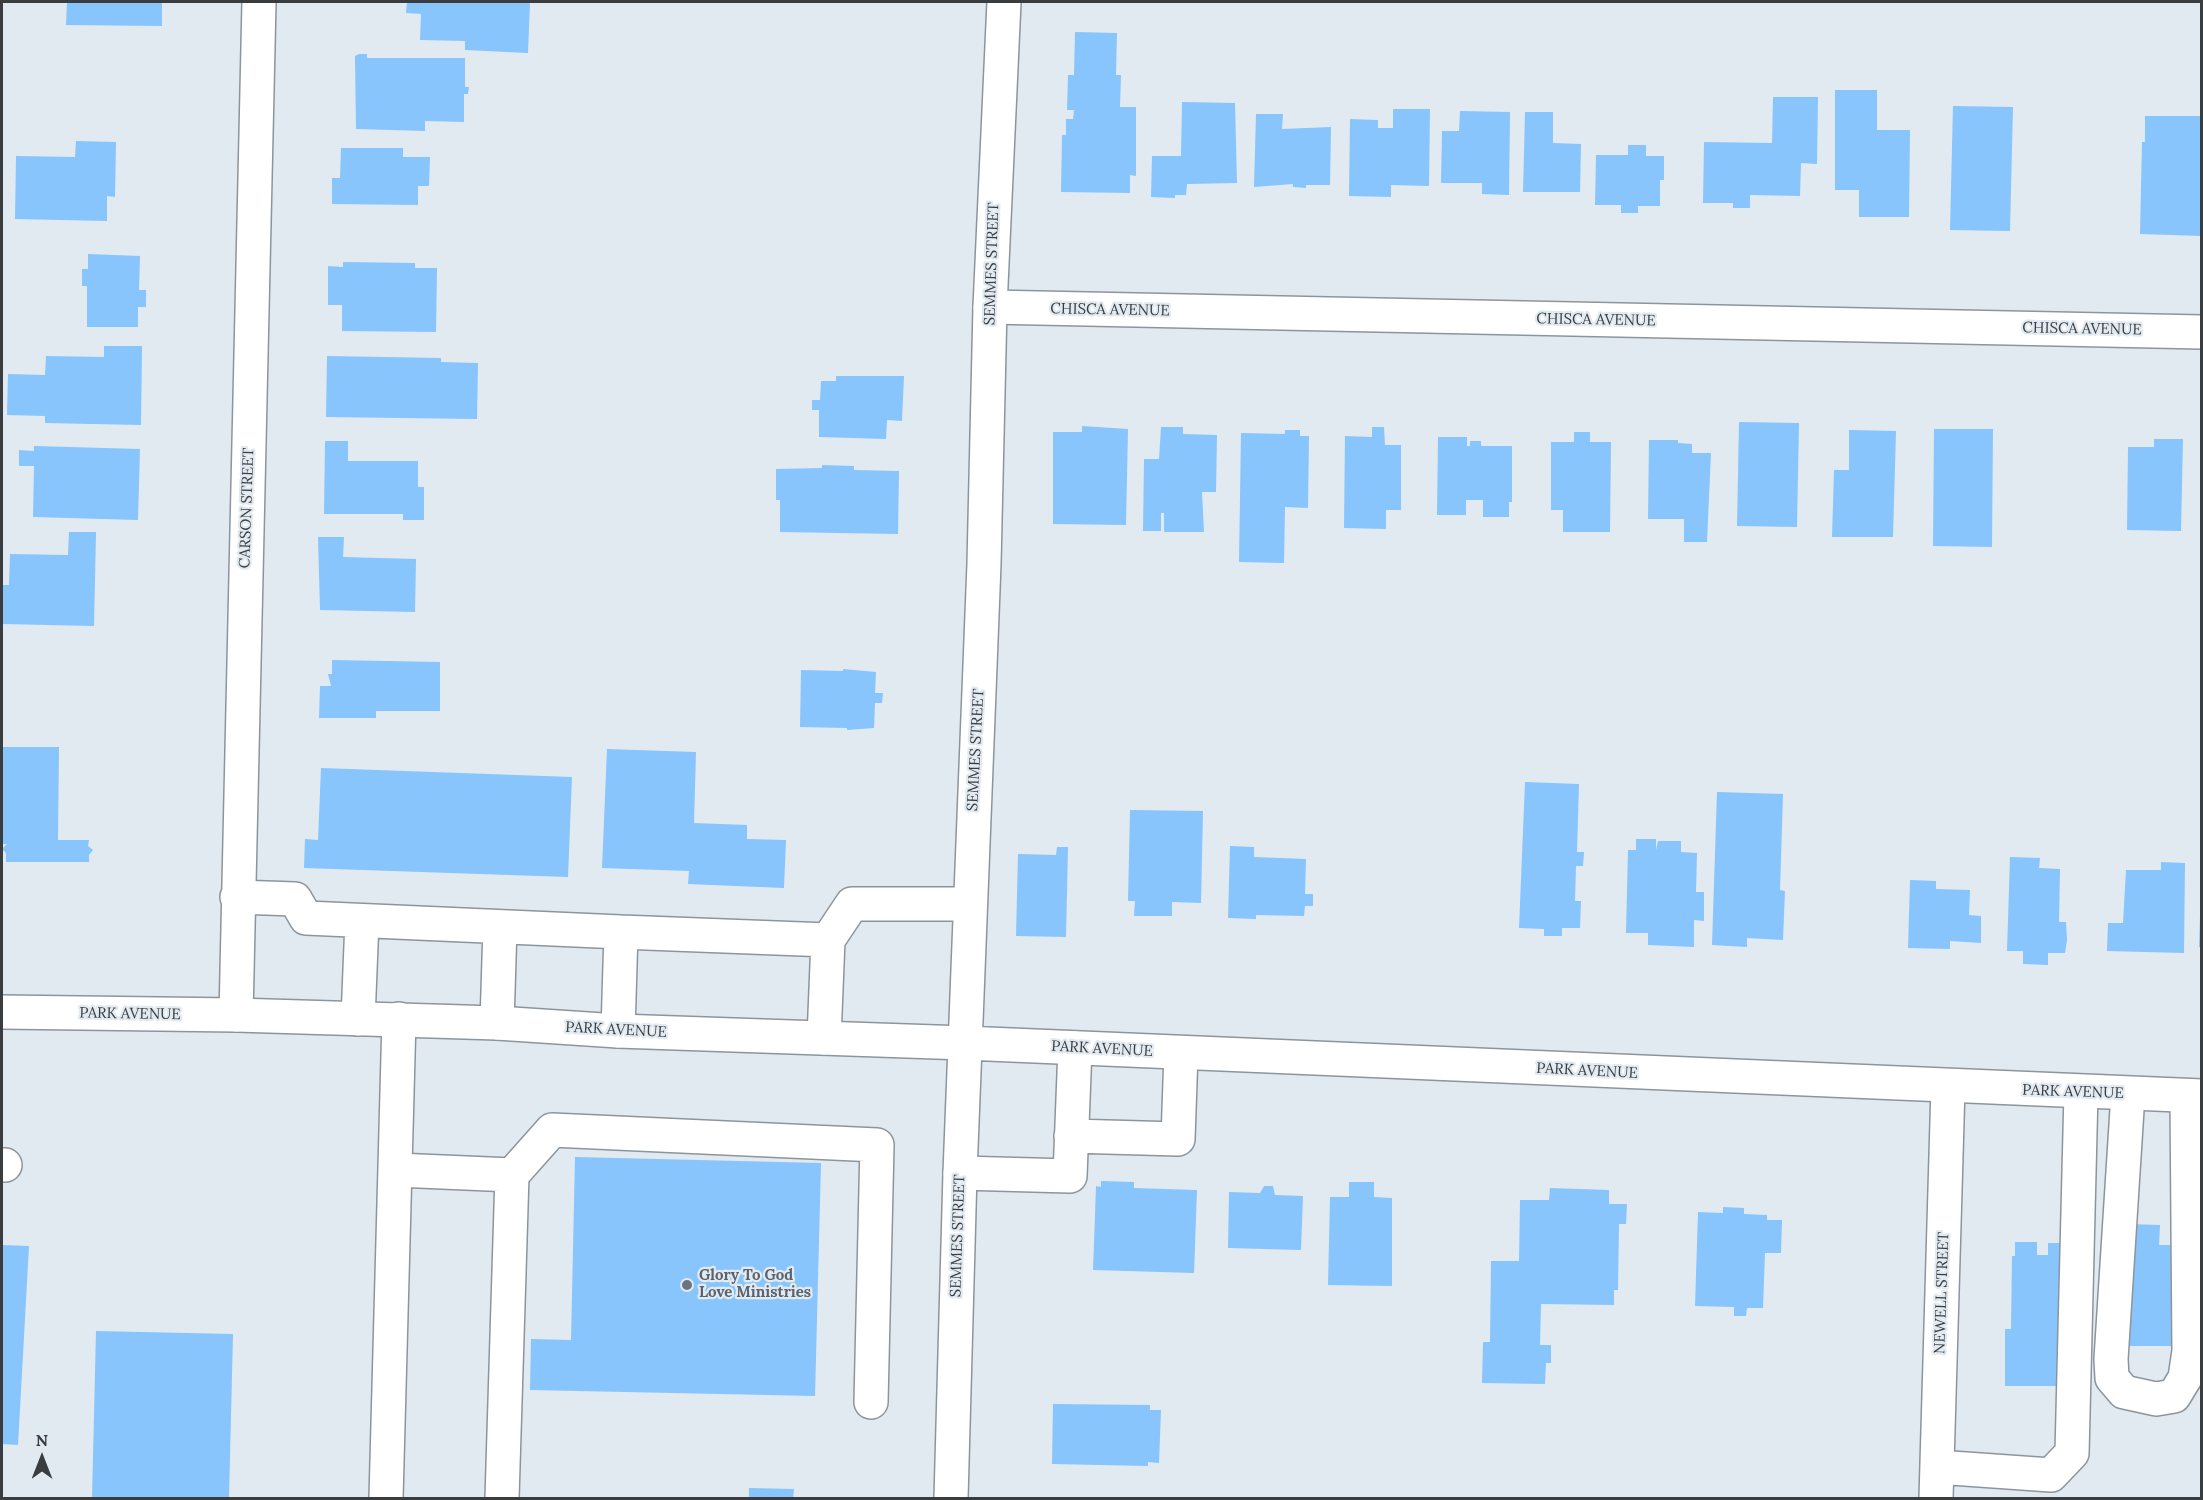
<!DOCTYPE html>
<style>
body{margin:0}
#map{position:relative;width:2203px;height:1500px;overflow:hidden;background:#e1eaf1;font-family:Lora,serif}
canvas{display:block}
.frame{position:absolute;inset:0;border:3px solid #3a3d40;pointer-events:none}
.north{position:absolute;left:12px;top:1428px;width:60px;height:60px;-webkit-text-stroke:4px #e1eaf1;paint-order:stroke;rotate:0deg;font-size:16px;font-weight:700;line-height:24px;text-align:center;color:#3a3d40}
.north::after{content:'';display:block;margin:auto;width:21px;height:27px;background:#3a3d40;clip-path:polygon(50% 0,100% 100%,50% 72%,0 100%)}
</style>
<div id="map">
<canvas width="2203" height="1500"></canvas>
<div class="frame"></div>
<div class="north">N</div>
</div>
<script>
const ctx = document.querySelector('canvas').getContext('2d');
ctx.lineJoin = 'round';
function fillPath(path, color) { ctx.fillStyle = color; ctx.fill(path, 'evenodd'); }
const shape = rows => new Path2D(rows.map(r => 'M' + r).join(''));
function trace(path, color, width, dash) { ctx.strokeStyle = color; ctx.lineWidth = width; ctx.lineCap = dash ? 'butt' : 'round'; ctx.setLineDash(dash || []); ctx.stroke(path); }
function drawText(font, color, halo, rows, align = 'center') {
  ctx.font = font + ' Lora,serif'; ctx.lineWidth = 4.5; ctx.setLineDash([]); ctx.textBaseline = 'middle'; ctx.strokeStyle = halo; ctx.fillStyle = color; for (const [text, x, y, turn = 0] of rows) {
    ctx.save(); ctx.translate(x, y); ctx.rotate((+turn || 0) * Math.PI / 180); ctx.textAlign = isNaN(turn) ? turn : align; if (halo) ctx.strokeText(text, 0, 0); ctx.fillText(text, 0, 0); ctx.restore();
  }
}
const building = shape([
 [67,2,162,2,162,26,66,25],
 [407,2,530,2,528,53,465,50,465,41,420,40,421,14,406,13],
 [1075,32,1117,33,1116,75,1121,75,1120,107,1136,107,1136,176,1130,175,1130,193,1061,192,1062,135,1066,135,1066,119,1073,119,1074,110,1067,110,1068,75,1074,75],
 [359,54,367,54,367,58,465,58,465,87,469,87,468,94,464,94,464,122,425,121,425,131,356,129,355,56],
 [1835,90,1877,90,1877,130,1910,130,1909,217,1859,217,1859,190,1835,190],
 [1773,97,1818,97,1817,164,1801,163,1800,196,1750,195,1750,208,1733,208,1733,203,1703,203,1704,142,1772,143],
 [1182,102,1235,103,1237,183,1187,184,1186,195,1175,195,1175,198,1151,197,1152,156,1181,156],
 [1953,106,2013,107,2010,231,1950,230],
 [1393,109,1430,109,1429,186,1391,185,1391,197,1349,196,1350,119,1378,120,1378,128,1393,128],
 [1460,111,1510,112,1509,195,1482,194,1482,183,1441,183,1442,131,1459,131],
 [1525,112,1553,112,1553,143,1581,144,1580,192,1523,192],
 [1256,114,1283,114,1282,129,1331,127,1330,185,1306,185,1306,188,1293,187,1293,184,1254,187],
 [2145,116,2200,116,2202,236,2140,234,2142,142,2145,142],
 [76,141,116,142,115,197,107,196,107,221,15,219,16,156,75,157],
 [1628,145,1646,145,1646,156,1664,156,1664,180,1660,180,1660,206,1638,206,1638,213,1621,213,1621,205,1595,205,1596,155,1628,155],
 [341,148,403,148,403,157,430,157,429,186,418,186,418,205,332,204,332,178,340,178],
 [88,254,140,256,139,290,146,290,146,307,138,307,138,327,87,327,87,286,82,286,82,269,88,269],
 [343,262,415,263,415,268,437,268,436,332,342,331,342,305,328,305,328,266,343,267],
 [104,346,142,346,141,425,45,423,45,416,7,415,8,374,45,375,46,356,104,357],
 [327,356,441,358,441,362,478,363,477,419,326,417],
 [836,376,904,376,902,421,887,420,886,439,819,437,819,410,812,410,812,400,820,400,821,381,836,381],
 [1739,422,1799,423,1797,527,1737,526],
 [1082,426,1128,429,1126,525,1053,524,1053,432,1082,432],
 [1161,427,1183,427,1183,434,1217,435,1216,492,1202,492,1204,532,1164,532,1164,513,1161,513,1161,531,1143,531,1144,459,1159,459],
 [1372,427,1384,427,1385,445,1401,445,1401,510,1386,510,1386,529,1344,528,1345,436,1372,437],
 [1934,429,1993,429,1992,547,1933,546],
 [1285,430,1300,430,1300,436,1309,436,1308,508,1285,507,1284,563,1239,562,1241,433,1285,434],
 [1849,430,1896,431,1893,537,1832,537,1834,470,1849,470],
 [1574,432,1590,432,1590,442,1611,442,1610,532,1563,532,1563,510,1551,510,1551,442,1574,442],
 [1438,437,1467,437,1467,446,1470,446,1470,441,1481,441,1481,446,1512,446,1512,502,1509,502,1509,517,1483,517,1483,500,1466,500,1466,515,1437,515],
 [2154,439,2183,439,2181,531,2127,530,2128,447,2154,447],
 [1649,440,1678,440,1678,443,1692,444,1692,453,1711,453,1707,542,1684,542,1684,519,1648,519],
 [325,441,348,441,348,461,418,461,418,487,424,487,424,520,403,520,403,514,324,514],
 [34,446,140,449,138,520,33,517,34,466,19,466,19,450,34,451],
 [822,465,854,466,854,470,899,471,898,534,780,532,780,500,776,500,776,469,822,468],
 [69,532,96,532,94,626,2,624,2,585,9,585,10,554,68,555],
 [318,537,344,537,343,557,416,559,415,612,320,610],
 [332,660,440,662,440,711,376,711,376,718,319,718,320,686,331,686,328,674,332,674],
 [843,669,876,672,875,693,883,693,882,703,875,703,874,728,847,730,847,728,800,727,801,670,843,671],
 [2,747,59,747,58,840,89,840,88,846,93,850,89,855,89,862,6,862,6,853,2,849,7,844,2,844],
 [607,749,696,752,694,823,747,825,747,839,786,840,784,888,688,884,689,871,602,868],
 [321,768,572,777,568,877,304,868,305,839,318,840],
 [1525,782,1579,784,1577,852,1584,852,1583,866,1576,866,1575,901,1581,901,1580,928,1562,928,1562,936,1544,936,1544,929,1519,928],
 [1717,792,1783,794,1780,890,1785,891,1783,940,1747,938,1747,947,1712,945],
 [1130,810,1203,811,1201,903,1172,902,1172,916,1134,916,1135,901,1128,901],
 [1636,839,1656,839,1656,850,1658,841,1681,841,1681,852,1697,853,1696,892,1704,892,1704,921,1694,920,1694,947,1648,945,1648,933,1626,933,1628,850,1636,850],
 [1230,846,1254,847,1254,857,1306,859,1305,894,1313,894,1313,906,1305,906,1304,916,1256,915,1256,919,1228,918],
 [1057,847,1068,847,1066,937,1016,936,1018,854,1056,855],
 [2010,857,2040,858,2039,868,2060,869,2059,922,2066,922,2067,940,2065,953,2048,953,2048,965,2023,964,2023,951,2007,951],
 [2161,862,2185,863,2184,953,2107,951,2108,923,2123,923,2126,870,2161,870],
 [1910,880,1936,881,1936,889,1970,890,1969,915,1981,916,1981,943,1950,941,1950,949,1908,948],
 [2200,916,2202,916,2202,947,2199,947],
 [575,1157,821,1163,815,1396,530,1390,531,1339,571,1340],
 [1101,1181,1134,1182,1134,1188,1197,1190,1194,1273,1093,1270,1096,1186,1101,1187],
 [1349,1182,1374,1182,1374,1197,1392,1198,1392,1286,1328,1285,1330,1197,1349,1197],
 [1264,1186,1273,1186,1275,1195,1303,1196,1301,1250,1228,1248,1229,1192,1260,1193],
 [1550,1188,1609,1190,1609,1204,1627,1204,1626,1224,1619,1224,1618,1290,1614,1290,1614,1305,1541,1304,1540,1345,1551,1345,1551,1363,1546,1363,1545,1384,1482,1383,1483,1342,1490,1342,1491,1261,1519,1261,1520,1200,1549,1200],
 [1723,1207,1744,1208,1744,1214,1767,1215,1767,1220,1782,1220,1781,1253,1765,1253,1763,1308,1747,1308,1746,1316,1734,1316,1734,1307,1695,1306,1698,1212,1723,1213],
 [2128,1224,2160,1225,2159,1245,2181,1245,2179,1346,2126,1346],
 [2015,1242,2037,1242,2037,1255,2048,1255,2048,1243,2071,1243,2066,1386,2005,1386,2005,1329,2011,1329,2012,1256,2015,1256],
 [2,1245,29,1246,18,1445,2,1444],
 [96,1331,233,1334,229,1498,92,1498],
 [1053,1404,1150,1405,1150,1410,1161,1410,1159,1463,1148,1462,1148,1466,1052,1464],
 [749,1488,794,1489,793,1498,749,1498]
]);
const minor = shape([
 [990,307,2202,332],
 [237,897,295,899,306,918,621,932],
 [236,1015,259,2],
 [358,1019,362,921],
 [497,1023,500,927],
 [618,1031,621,932,828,940,852,904,970,904],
 [824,1038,828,940],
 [2128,1094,2111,1359,2112,1378,2124,1392,2156,1399,2174,1396,2185,1378,2189,1351,2187,1096],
 [1071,1136,1178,1139,1181,1053],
 [2,1165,5,1165],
 [396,1170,512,1175],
 [960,1173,1070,1176,1075,1048],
 [1937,1467,2051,1475,2072,1453,2081,1092],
 [386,1498,399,1019],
 [502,1498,512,1175,552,1130,877,1145,871,1402],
 [1936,1498,1948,1087]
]);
const major = shape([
 [2,1012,236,1015,497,1023,618,1031,965,1043,2202,1096],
 [951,1498,960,1173,984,564,990,307,1004,2]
]);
const markers = [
 [687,1285,6,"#6b7280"]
];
const streetNames = [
 ["SEMMES STREET",992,264,-88],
 ["CHISCA AVENUE",1110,310,1],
 ["CHISCA AVENUE",1596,320,1],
 ["CHISCA AVENUE",2082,329,1],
 ["CARSON STREET",247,508,-88],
 ["SEMMES STREET",976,750,-87],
 ["PARK AVENUE",130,1014,1],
 ["PARK AVENUE",616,1030,3],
 ["PARK AVENUE",1102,1049,3],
 ["PARK AVENUE",1587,1071,3],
 ["PARK AVENUE",2073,1092,2],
 ["SEMMES STREET",958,1236,-88],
 ["NEWELL STREET",1942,1293,-88]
];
const worshipNames = [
 ["Glory To God",699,1276],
 ["Love Ministries",699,1293]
];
fillPath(building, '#87c5fc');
trace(minor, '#8d959c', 36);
trace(major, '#8d959c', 36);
trace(minor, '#fff', 33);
trace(major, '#fff', 33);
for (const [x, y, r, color] of markers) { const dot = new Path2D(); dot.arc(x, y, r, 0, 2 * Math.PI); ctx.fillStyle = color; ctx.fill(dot); trace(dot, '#e1eaf1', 2); }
drawText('15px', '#3a3d40', '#e1eaf1', streetNames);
drawText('bold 15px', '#5b616d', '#e1eaf1', worshipNames, 'left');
</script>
